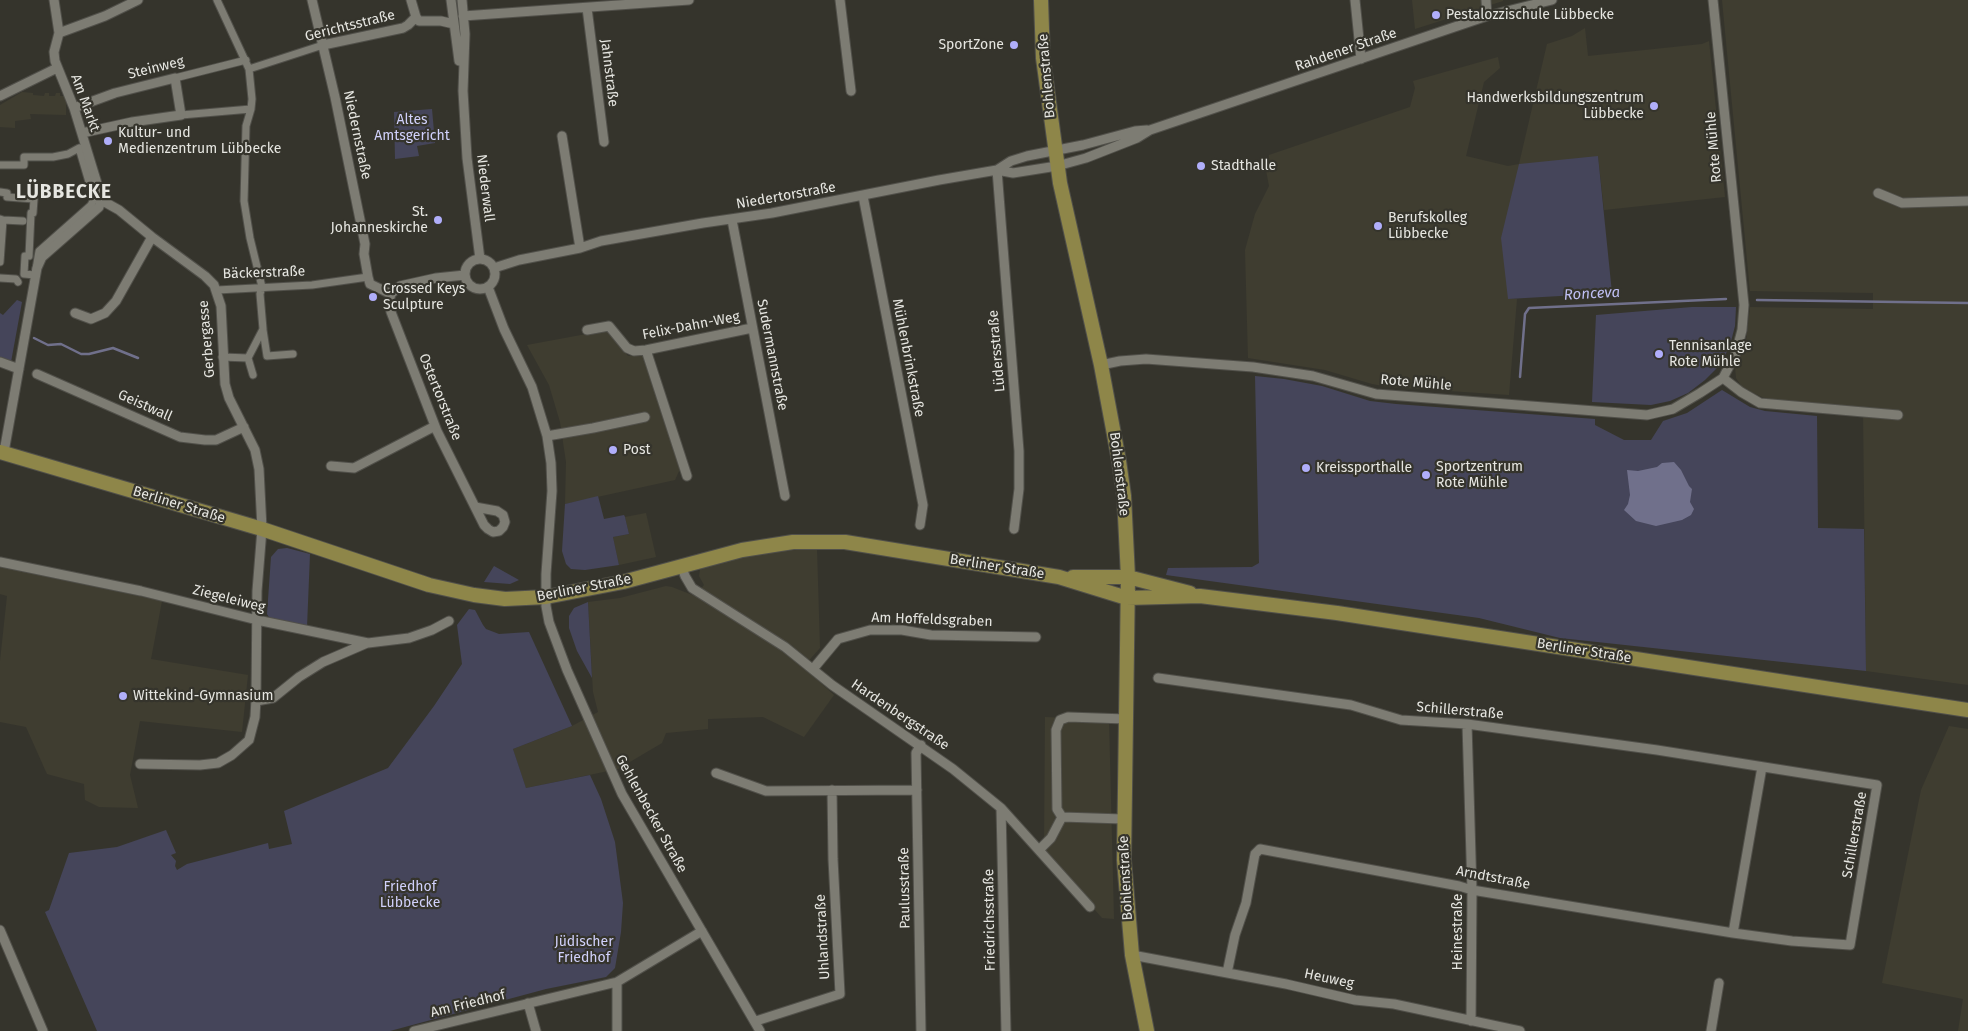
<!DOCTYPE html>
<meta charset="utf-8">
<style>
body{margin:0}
canvas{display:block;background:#35342c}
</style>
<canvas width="1968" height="1031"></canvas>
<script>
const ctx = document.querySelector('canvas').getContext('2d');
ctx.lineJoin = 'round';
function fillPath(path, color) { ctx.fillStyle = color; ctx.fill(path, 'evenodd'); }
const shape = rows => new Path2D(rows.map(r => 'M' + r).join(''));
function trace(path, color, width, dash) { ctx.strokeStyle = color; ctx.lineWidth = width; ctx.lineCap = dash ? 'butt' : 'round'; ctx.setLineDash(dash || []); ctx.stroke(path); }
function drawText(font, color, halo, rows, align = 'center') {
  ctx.font = font + ' "Fira Sans",sans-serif'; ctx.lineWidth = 4.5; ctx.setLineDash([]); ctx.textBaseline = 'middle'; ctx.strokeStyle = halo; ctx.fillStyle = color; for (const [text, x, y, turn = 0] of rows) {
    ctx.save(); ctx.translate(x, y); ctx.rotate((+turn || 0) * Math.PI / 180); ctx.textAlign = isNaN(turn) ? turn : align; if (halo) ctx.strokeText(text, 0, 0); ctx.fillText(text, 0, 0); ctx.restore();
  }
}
const built = shape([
 [1412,0,1503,0,1503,1,1415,29],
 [1722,0,1968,0,1968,685,1866,671,1863,407,1778,401,1762,397,1747,390,1742,387,1736,378,1735,366,1746,341,1750,307,1873,309,1873,293,1750,291],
 [1585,28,1588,56,1702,44,1709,41,1725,197,1604,210,1598,156,1508,299,1517,299,1509,395,1389,387,1372,384,1325,370,1248,358,1245,250,1255,214,1269,186,1266,170,1269,155,1410,107,1415,88,1413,81,1498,57,1500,68,1484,82,1466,156,1508,166,1519,164,1547,44,1572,36],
 [22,92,33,93,33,95,44,96,45,93,49,93,49,96,55,96,56,93,60,93,60,96,66,96,66,115,30,114,31,119,15,121,15,128,0,127,0,105],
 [608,330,628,356,644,354,680,469,675,480,565,504,566,462,560,422,549,385,527,345],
 [646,513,656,557,619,565,613,537,629,534,625,517],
 [817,549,820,648,803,667,834,695,804,737,763,717,708,719,708,729,666,733,662,743,618,769,526,788,513,749,572,726,598,712,593,692,588,602,620,598,666,586,672,587,695,596,704,585,699,576,700,570,706,565,774,551],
 [0,567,162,601,151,659,248,675,242,732,140,721,130,775,138,808,99,807,85,800,84,784,47,774,26,727,0,722,0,661,7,596,0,594],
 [1045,717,1109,720,1114,919,1102,918,1044,852],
 [1949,726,1968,729,1968,1031,1958,1031,1963,999,1882,983,1921,790]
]);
const green = shape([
 [432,109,435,143,417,146,419,156,395,159,394,112],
 [1598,156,1612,293,1508,299,1501,238,1519,164],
 [17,300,22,302,11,362,0,359,0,313,3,315],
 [1692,307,1736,307,1735,326,1730,345,1721,364,1705,380,1688,393,1670,401,1651,405,1592,402,1596,315],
 [1255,376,1284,379,1322,386,1370,401,1396,404,1595,419,1595,425,1624,440,1651,440,1663,421,1687,413,1722,390,1750,407,1765,411,1817,416,1818,528,1864,529,1866,671,1560,638,1479,618,1166,575,1168,568,1252,567,1259,563],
 [598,496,604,519,624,515,625,517,629,534,613,537,619,565,585,570,571,569,566,564,562,551,565,504],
 [287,548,310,554,307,627,270,619,267,614,271,557,278,549],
 [494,566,519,580,510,584,484,582],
 [588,602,592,678,577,651,569,628,569,616,574,608],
 [469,609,475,610,483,625,486,629,499,634,529,632,572,726,513,749,526,788,590,775,601,799,615,842,623,903,621,932,615,968,606,977,546,989,390,1031,97,1031,45,912,49,910,69,853,117,847,166,830,176,853,171,855,176,861,175,866,177,870,187,864,268,843,269,849,292,844,284,811,388,768,434,706,462,664,457,625]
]);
const water = shape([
 [1674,462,1681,470,1689,486,1692,489,1690,502,1694,509,1691,515,1682,520,1656,526,1636,521,1624,510,1628,504,1630,495,1627,470,1638,471,1657,467,1662,463]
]);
const stream = shape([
 [1757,300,1968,303],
 [34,338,48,345,61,344,81,354,89,354,113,348,138,358],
 [1520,377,1525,314,1529,308,1726,299]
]);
const pedestrian = shape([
 [217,0,249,69,252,99,251,109,246,126,244,201,250,238,262,287,260,294,263,329,248,358,222,357],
 [249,69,323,45],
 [175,78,246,60],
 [181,115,251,109],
 [0,165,24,165,24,157,53,157,68,154,79,148,94,199,91,205,39,251,35,275,24,274,25,256,29,256,31,213,33,213,34,199,7,197,7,193,0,192],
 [0,219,3,220,0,262],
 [3,220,23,221],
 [0,278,16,279,18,282],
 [217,290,312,285,368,277],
 [263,330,267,356,293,354],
 [248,358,253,375]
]);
const minor = shape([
 [312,0,335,97,365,244,364,254,368,277,370,284,391,294],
 [411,0,416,17],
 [451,0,459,61],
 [462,0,465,34,463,91,467,158,480,259],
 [840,0,851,91],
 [1355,0,1361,59],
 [1486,0,1487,16],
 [587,8,604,142],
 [463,16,689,0],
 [416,17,419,21,441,21,454,24],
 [59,33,105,16,138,0],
 [323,45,403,28,408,25,416,17],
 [0,96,57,68],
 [74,108,115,93,175,78,181,115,132,122,82,133],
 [562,136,580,248],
 [997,170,1019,451,1019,489,1014,529],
 [997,170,1011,161,1027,156,1083,145,1135,131,1147,130],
 [1878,193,1902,203,1968,201],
 [863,196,923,505,920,525],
 [101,200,119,210,152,237,205,276,214,285,221,306,225,384,229,398,255,450,259,469,262,529,257,591,256,699,255,717,249,740,232,755,218,763,200,765,140,764],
 [732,220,785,496],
 '465 274a15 15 0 1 1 30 0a15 15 0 1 1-30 0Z',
 [494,268,519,260,580,248,601,241,703,223,772,213,939,180,997,170,1013,173,1057,166,1086,158,1137,138,1150,130,1487,16,1552,0],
 [488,287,504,329,532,387,547,436,551,463,552,491,546,574,546,606,549,622,567,670,622,794,760,1031],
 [391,294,389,302,391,312,437,431,484,525,488,529,493,532,499,531,503,527,505,522,503,515,497,511,475,507],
 [391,294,400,286,436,278,465,275],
 [75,313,91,319,105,313,116,301,152,237],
 [587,330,609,326,627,348,634,351,646,350,752,328],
 [646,350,687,476],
 [0,362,19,369],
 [1101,365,1120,361,1146,359,1253,367,1313,376,1376,394,1647,415,1673,409,1700,393,1723,378,1736,353,1742,330,1744,305,1713,0],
 [37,374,180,437,205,440,216,440,244,427],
 [1723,378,1741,392,1760,403,1898,415],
 [547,436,593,428,645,417],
 [4,452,37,268,42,257,99,207,101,200,100,193,74,108,55,61,54,52,59,33,54,0],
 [331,466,354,468,435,426],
 [0,562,141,591,257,620,368,643,409,638,432,630,449,621],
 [681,565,685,576,692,588,785,647,832,685,953,769,1001,808,1090,907],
 [813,669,838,639,870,630,902,630,931,635,1036,637],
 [1158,678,1351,705,1401,720,1467,724,1657,750,1877,785,1850,945,1792,941,1733,933,1472,890,1459,886,1260,849,1255,854,1246,903,1235,935,1227,973],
 [256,701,273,698,299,677,323,662,367,643],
 [1467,724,1472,890,1471,1021],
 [921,745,916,753,921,1031],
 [716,773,766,791,917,790],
 [1001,808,1006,1031],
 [1123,819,1062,817,1057,809,1056,730,1060,720,1068,717,1126,719],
 [1040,849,1051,838,1062,817],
 [0,930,43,1031],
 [1733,933,1762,767],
 [1132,955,1286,984,1355,1000,1394,1004,1520,1031],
 [617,982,617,1031],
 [528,1003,536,1031],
 [756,1021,840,994,833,859,832,790],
 [414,1031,617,982,702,931],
 [1711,1031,1719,983]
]);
const primary = shape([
 [1041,0,1043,58,1060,183,1101,365,1119,461,1124,496,1128,577,1124,860,1132,955,1147,1031],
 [0,452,262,529,429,585,474,595,505,599,546,597,623,582,742,550,793,542,845,542,1059,577,1127,598,1200,596,1337,613,1968,710],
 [1073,577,1128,577,1190,593]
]);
const markers = [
 [1436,15,5,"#b0aefa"],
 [1014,45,5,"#b0aefa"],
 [1654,106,5,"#b0aefa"],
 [108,141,5,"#b0aefa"],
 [1201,166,5,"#b0aefa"],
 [438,220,5,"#b0aefa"],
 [1378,226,5,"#b0aefa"],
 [373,297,5,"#b0aefa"],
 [1659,354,5,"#b0aefa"],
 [613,450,5,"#b0aefa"],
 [1306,468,5,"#b0aefa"],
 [1426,475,5,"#b0aefa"],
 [123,696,5,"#b0aefa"]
];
const poiNames = [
 ["Pestalozzischule Lübbecke",1446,15],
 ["SportZone",1004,45,"right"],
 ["Handwerksbildungszentrum",1644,98,"right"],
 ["Lübbecke",1644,114,"right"],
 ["Kultur- und",118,133],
 ["Medienzentrum Lübbecke",118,149],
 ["Stadthalle",1211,166],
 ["St.",428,212,"right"],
 ["Johanneskirche",428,228,"right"],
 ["Berufskolleg",1388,218],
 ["Lübbecke",1388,234],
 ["Crossed Keys",383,289],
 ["Sculpture",383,305],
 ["Tennisanlage",1669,346],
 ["Rote Mühle",1669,362],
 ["Post",623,450],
 ["Sportzentrum",1436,467],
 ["Rote Mühle",1436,483],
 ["Kreissporthalle",1316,468],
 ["Wittekind-Gymnasium",133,696]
];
const streetNames = [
 ["Gerichtsstraße",350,26,-14],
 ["Rahdener Straße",1346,50,-19],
 ["Steinweg",156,68,-14],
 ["Jahnstraße",609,73,83],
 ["Bohlenstraße",1047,76,-95],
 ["Am Markt",85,103,70],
 ["Niedernstraße",357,135,78],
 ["Rote Mühle",1714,147,-95],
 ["Niederwall",485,188,83],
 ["Niedertorstraße",786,196,-10],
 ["Bäckerstraße",264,273,-2],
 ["Felix-Dahn-Weg",691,326,-11],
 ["Gerbergasse",207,339,-95],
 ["Lüdersstraße",997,351,-95],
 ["Sudermannstraße",772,355,79],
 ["Mühlenbrinkstraße",908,358,79],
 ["Rote Mühle",1416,383,5],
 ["Ostertorstraße",440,397,68],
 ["Geistwall",145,406,24],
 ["Bohlenstraße",1119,474,83],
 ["Berliner Straße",179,505,17],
 ["Berliner Straße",997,567,9],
 ["Berliner Straße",584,588,-11],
 ["Ziegeleiweg",229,599,14],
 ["Am Hoffeldsgraben",932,620,2],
 ["Berliner Straße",1584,651,9],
 ["Schillerstraße",1460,711,5],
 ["Hardenbergstraße",900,715,34],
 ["Gehlenbecker Straße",651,814,61],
 ["Schillerstraße",1855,835,-80],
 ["Bohlenstraße",1126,878,-93],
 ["Arndtstraße",1493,878,11],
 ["Paulusstraße",905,888,-91],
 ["Friedrichsstraße",990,920,-91],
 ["Heinestraße",1458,932,-90],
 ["Uhlandstraße",823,937,-93],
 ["Heuweg",1329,979,12],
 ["Am Friedhof",468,1004,-14]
];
const parkNames = [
 ["Altes",412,120],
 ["Amtsgericht",412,136],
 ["Friedhof",410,887],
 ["Lübbecke",410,903],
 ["Jüdischer",584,942],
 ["Friedhof",584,958]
];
const waterNames = [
 ["Ronceva",1592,294,-3]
];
const districtNames = [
 ["LÜBBECKE",64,193]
];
fillPath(built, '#3f3d30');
fillPath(green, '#45455a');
fillPath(water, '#70708b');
trace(stream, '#70708b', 2.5);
trace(pedestrian, '#51504a', 9);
trace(minor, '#51504a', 11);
trace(primary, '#51504a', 16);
trace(pedestrian, '#7d7c73', 7);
trace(minor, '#7d7c73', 9);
trace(primary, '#8e8649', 14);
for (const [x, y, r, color] of markers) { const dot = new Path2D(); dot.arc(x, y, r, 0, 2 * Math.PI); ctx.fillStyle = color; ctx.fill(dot); trace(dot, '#35342c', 2); }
drawText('14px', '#e6e6e1', '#35342c', poiNames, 'left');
drawText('14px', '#e6e6e1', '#35342c', streetNames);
drawText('14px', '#d1d1fb', '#35342c', parkNames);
drawText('italic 15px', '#bfbff3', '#35342c', waterNames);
ctx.letterSpacing = '1px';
drawText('bold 19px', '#e6e6e1', '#35342c', districtNames);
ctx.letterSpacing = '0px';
</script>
